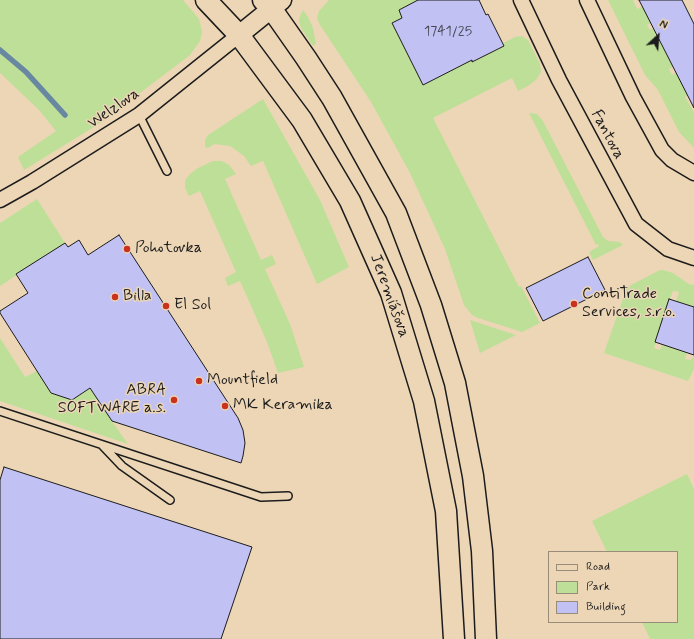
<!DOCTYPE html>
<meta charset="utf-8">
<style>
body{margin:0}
#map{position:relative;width:694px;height:639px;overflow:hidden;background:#edd6b6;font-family:Mynerve,sans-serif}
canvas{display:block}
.legend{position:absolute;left:548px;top:551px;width:130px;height:72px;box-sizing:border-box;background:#edd6b6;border:1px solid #998c78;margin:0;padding:5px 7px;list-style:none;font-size:12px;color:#1c1c1c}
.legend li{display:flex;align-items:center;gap:8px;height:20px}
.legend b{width:20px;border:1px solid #998c78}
.north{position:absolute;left:638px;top:16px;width:40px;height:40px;-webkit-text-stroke:3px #edd6b6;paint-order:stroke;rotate:26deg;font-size:11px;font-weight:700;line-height:16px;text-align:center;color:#1c1c1c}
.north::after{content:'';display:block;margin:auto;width:14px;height:18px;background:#1c1c1c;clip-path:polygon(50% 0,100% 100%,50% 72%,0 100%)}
</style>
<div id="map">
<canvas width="694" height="639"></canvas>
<ul class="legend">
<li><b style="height:5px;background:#edd6b6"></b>Road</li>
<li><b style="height:11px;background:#bedf98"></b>Park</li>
<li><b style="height:11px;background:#c1c1f3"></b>Building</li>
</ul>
<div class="north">N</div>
</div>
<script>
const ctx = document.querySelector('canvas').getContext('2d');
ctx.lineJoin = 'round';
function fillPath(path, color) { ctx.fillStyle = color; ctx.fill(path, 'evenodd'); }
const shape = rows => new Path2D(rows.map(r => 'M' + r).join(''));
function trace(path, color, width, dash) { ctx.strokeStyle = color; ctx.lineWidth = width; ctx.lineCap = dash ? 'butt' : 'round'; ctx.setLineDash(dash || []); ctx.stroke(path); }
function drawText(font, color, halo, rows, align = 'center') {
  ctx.font = font + ' Mynerve,sans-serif'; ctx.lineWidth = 3; ctx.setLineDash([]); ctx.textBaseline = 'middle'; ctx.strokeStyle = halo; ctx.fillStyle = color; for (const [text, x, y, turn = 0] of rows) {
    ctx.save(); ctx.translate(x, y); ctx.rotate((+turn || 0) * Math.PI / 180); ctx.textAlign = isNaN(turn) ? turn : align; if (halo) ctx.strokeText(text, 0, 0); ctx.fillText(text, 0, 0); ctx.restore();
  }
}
const green = shape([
 [0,0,183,0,199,19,202,32,200,41,190,55,102,122,24,170,18,157,56,131,39,110,0,73],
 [329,0,418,0,399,10,402,18,392,23,423,85,472,60,473,62,504,46,503,43,515,37,522,36,528,40,540,64,541,72,536,80,528,86,518,91,512,78,433,118,519,287,521,286,540,323,522,332,478,318,472,315,464,305,445,249,410,173,371,102,320,25,317,18,319,11],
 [608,0,633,0,637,9,643,6,651,23,647,25,650,30,653,28,673,67,669,69,672,75,676,72,688,95,685,97,694,112,694,148,679,132,658,90,645,75],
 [303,10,308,17,313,28,316,44,313,46,301,28,299,21,300,16],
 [263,99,320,200,349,267,317,284,263,161,251,166,244,156,230,146,214,144,210,147,206,148,205,146,205,140,208,135],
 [529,113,537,114,543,121,603,237,608,241,620,242,623,245,593,260,589,252,599,246,598,244,596,245],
 [213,161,222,161,229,165,236,174,225,179,261,260,272,255,276,264,265,269,290,324,304,367,278,373,267,342,240,281,228,286,225,278,236,272,200,191,189,196,185,188,185,180,191,173,198,168],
 [37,199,65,243,0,286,0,223],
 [660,270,663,270,673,273,689,284,694,285,694,307,676,301,679,292,673,291,670,299,669,299,655,342,656,343,654,348,660,350,662,345,687,353,685,359,691,360,694,355,694,369,688,381,604,353,627,287],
 [470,320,516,335,480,353],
 [0,338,25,377,37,371,51,393,71,400,112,374,118,382,100,404,128,444,0,401],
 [687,474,694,489,694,639,650,639,642,622,677,622,677,552,607,552,592,521]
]);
const stream = shape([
 [0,50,26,72,65,115]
]);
const building = shape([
 [418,0,479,0,486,15,488,14,504,46,472,62,472,60,423,85,392,23,402,18,399,10,418,0],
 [639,0,682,0,694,24,694,108,639,0],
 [119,235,238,418,243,430,245,443,243,456,241,463,112,421,90,388,72,400,51,393,0,313,0,311,28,293,16,274,65,243,68,247,79,240,88,255,119,235],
 [588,257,605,290,543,321,526,288,588,257],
 [669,299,694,307,694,355,655,342,669,299],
 [4,467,252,547,221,639,0,639,0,480,4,467]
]);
const service = shape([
 [139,115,167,171],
 [0,411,261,497,288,496],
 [103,446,122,466,170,500]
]);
const minor = shape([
 [521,0,559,80,636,224,668,249,694,258],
 [587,0,633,97,662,150,672,160,694,173],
 [0,200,32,182,139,115,239,35]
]);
const tertiary = shape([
 [239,35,282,0]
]);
const secondary = shape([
 [206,0,239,35,302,120,350,201,391,293,424,401,446,511,454,639],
 [263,0,271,8,306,58,332,98,396,213,431,305,455,383,473,476,482,551,486,639]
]);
const markers = [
 [127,249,4,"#c8321e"],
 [115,297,4,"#c8321e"],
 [574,304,4,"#c8321e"],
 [166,306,4,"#c8321e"],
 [199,381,4,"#c8321e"],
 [174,400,4,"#c8321e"],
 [225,406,4,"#c8321e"]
];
const numberNames = [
 ["1741/25",448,32]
];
const streetNames = [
 ["Welzlova",114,109,-34],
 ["Fantova",607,135,62],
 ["Jeremiášova",389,296,70]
];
const poiNames = [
 ["Pohotovka",135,249],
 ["ContiTrade",582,295],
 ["Services, s.r.o.",582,313],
 ["Billa",123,297],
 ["El Sol",174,306],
 ["Mountfield",207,381],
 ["ABRA",166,391,"right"],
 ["SOFTWARE a.s.",166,409,"right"],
 ["MK Keramika",233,406]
];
fillPath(green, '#bedf98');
trace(stream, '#6887a1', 5.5);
fillPath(building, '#c1c1f3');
trace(building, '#1c1c1c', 1);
trace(service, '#1c1c1c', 10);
trace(minor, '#1c1c1c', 17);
trace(tertiary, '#1c1c1c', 21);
trace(secondary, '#1c1c1c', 23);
trace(service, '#edd6b6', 7);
trace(minor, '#edd6b6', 14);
trace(tertiary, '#edd6b6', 18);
trace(secondary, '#edd6b6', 20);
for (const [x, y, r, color] of markers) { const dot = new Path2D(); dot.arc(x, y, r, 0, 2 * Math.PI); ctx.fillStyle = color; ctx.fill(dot); trace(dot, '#edd6b6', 1.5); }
drawText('14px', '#454552', null, numberNames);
drawText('16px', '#1c1c1c', '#edd6b6', streetNames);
drawText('16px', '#1c1c1c', '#edd6b6', poiNames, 'left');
</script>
